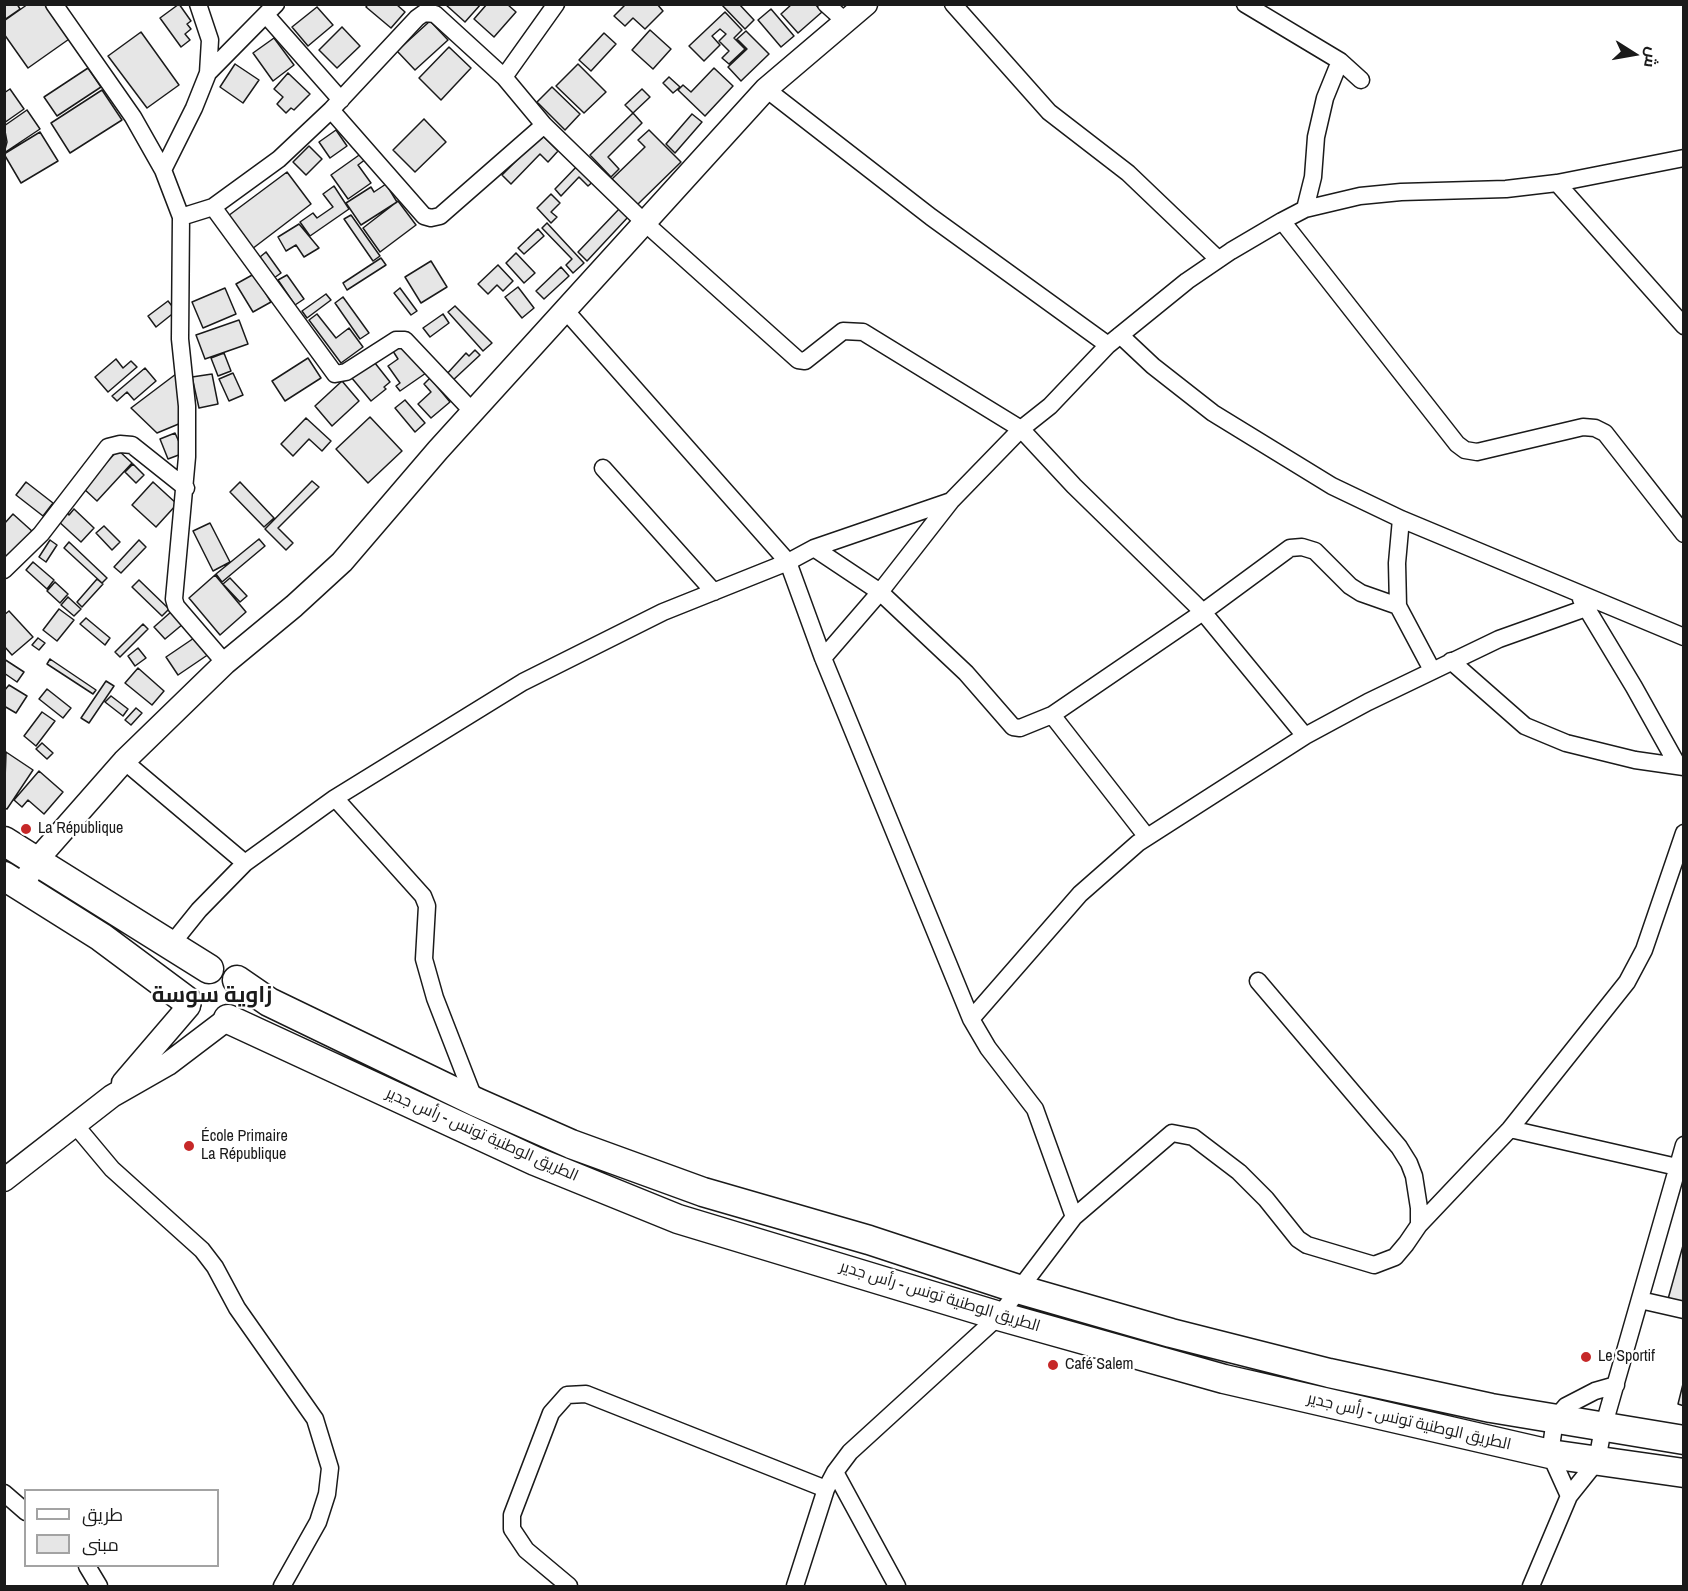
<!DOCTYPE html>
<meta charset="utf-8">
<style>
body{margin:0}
#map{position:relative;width:1688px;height:1591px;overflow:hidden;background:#fff;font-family:"Archivo Narrow",Cairo,sans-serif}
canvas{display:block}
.frame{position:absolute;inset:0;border:6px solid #1a1a1a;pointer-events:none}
.legend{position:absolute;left:24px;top:1489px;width:195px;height:78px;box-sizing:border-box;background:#fff;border:2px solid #a3a3a3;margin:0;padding:8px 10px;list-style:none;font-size:18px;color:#1a1a1a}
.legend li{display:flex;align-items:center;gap:12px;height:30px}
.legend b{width:30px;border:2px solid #a3a3a3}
.north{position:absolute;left:1604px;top:24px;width:60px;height:60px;-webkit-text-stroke:4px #fff;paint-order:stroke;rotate:101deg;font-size:16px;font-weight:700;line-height:24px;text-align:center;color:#1a1a1a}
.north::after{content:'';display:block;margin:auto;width:21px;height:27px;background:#1a1a1a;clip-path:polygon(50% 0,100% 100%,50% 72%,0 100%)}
</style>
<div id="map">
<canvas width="1688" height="1591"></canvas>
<div class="frame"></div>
<ul class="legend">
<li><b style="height:8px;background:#fff"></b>طريق</li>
<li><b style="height:16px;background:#e6e6e6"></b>مبنى</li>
</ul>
<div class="north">ش</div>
</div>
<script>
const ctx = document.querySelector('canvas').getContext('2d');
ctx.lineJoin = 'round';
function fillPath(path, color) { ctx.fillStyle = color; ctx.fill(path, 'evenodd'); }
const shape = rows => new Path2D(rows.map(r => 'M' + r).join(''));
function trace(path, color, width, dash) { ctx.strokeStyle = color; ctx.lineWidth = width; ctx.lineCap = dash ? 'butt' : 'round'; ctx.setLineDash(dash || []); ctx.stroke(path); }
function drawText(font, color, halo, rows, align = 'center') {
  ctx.font = font + ' "Archivo Narrow",Cairo,sans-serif'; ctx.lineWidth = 4.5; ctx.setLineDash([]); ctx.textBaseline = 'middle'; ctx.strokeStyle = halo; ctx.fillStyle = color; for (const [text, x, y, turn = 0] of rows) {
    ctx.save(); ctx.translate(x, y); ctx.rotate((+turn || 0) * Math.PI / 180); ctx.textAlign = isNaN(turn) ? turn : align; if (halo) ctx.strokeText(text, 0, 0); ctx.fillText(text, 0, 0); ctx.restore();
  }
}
const building = shape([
 [4,4,17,4,20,9,4,20,4,4],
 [28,4,49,4,72,37,28,68,4,34,4,21,28,4],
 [179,4,191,21,187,24,191,29,185,34,190,40,181,47,160,18,179,4],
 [368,4,396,4,405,12,391,28,366,7,368,4],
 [445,4,481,4,465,22,445,4],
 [487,4,507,4,516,12,494,37,474,19,487,4],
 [626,4,657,4,663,11,645,29,633,18,625,26,614,16,626,4],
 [721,4,739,4,754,20,745,29,721,4],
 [792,4,815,4,822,12,798,33,781,14,792,4],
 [317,7,333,25,308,46,292,27,317,7],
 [771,9,794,36,781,47,758,20,771,9],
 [725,12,742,30,734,38,745,49,729,64,722,58,729,51,719,41,726,34,720,29,712,36,720,45,704,61,689,46,725,12],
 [430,21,448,40,415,70,397,51,430,21],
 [342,27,360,46,337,68,319,50,342,27],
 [650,30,671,49,653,69,632,50,650,30],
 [746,31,769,54,741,81,728,67,747,49,737,39,746,31],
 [141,32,179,85,147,108,108,56,141,32],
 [604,33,616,44,591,71,579,60,604,33],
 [274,38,294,65,273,81,253,53,274,38],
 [449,47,471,68,441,100,419,78,449,47],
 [235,64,259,80,243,103,220,87,235,64],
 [578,64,606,92,584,113,556,86,578,64],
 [88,68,101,87,57,116,44,97,88,68],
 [714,68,733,86,705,116,678,90,683,85,691,92,714,68],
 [288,73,310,94,294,110,291,108,286,113,277,104,283,97,274,89,288,73],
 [669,77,680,87,673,93,663,83,669,77],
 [552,87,580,114,565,130,537,102,552,87],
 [10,89,24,109,4,123,4,93,10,89],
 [642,89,650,97,633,113,625,105,642,89],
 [102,90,122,120,70,153,51,123,102,90],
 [27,110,40,129,4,153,7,142,4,126,27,110],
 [633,113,642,123,608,157,619,169,611,177,590,155,633,113],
 [692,114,702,122,675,153,666,144,692,114],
 [424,119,446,142,415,172,393,150,424,119],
 [336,130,347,146,330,158,319,142,336,130],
 [649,130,681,162,637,205,612,179,645,147,638,140,649,130],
 [40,132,58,161,21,183,4,154,40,132],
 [542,135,558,151,548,162,540,154,511,184,502,175,542,135],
 [309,146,322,159,306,175,293,162,309,146],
 [362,153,366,159,358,165,371,183,348,199,331,175,362,153],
 [580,163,596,179,588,186,579,177,561,196,555,189,580,163],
 [287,172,311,204,252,249,228,216,287,172],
 [386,184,397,202,361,225,346,203,371,187,374,192,386,184],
 [334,186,349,209,310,236,300,222,313,213,317,218,333,207,323,194,334,186],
 [551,194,560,203,551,212,557,217,551,223,537,208,551,194],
 [398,201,416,225,380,252,363,228,398,201],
 [620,208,629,216,587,261,578,252,620,208],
 [351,215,380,256,373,261,344,219,351,215],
 [547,223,584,263,573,273,566,265,572,259,542,228,547,223],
 [299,224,319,248,304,257,296,245,286,251,278,237,299,224],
 [538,229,544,236,524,254,518,248,538,229],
 [266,252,281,273,274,278,260,257,266,252],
 [516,253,535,273,524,283,506,263,516,253],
 [381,258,386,265,347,290,343,283,381,258],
 [431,261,447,287,421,303,405,277,431,261],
 [498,265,513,281,503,291,497,285,488,294,478,284,498,265],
 [561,267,569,276,544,299,536,291,561,267],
 [254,274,271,302,253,312,236,284,254,274],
 [287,275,304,299,295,305,278,280,287,275],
 [518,287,534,308,522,318,505,297,518,287],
 [225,288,236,314,203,328,192,302,225,288],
 [400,288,417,311,411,315,394,293,400,288],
 [326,294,331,300,307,318,302,311,326,294],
 [343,297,369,333,360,339,335,303,343,297],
 [168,301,176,311,156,327,148,316,168,301],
 [455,306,492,343,483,351,448,312,455,306],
 [317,314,336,338,349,328,363,347,341,363,309,320,317,314],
 [443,314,449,323,430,337,423,328,443,314],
 [239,320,248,344,205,359,196,335,239,320],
 [403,340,426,373,400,391,396,386,400,383,388,366,398,359,391,348,403,340],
 [475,350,480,355,451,382,445,376,466,353,469,356,475,350],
 [224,353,231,371,218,376,211,358,224,353],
 [308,358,321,378,285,401,272,381,308,358],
 [371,358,390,382,384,387,386,389,371,401,351,377,371,358],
 [116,359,123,368,131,361,137,367,108,392,95,377,116,359],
 [145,368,156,381,134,400,127,392,117,401,112,396,145,368],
 [233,373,243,395,229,401,219,379,233,373],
 [176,374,181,423,157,433,131,408,176,374],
 [212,374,218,404,199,408,192,377,212,374],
 [430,378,450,402,431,418,418,404,431,392,424,384,430,378],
 [342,381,359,401,332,426,315,406,342,381],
 [405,400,425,423,415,432,395,408,405,400],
 [370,417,402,451,368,483,336,449,370,417],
 [306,418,331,441,322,451,309,439,293,456,281,444,306,418],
 [175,433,184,453,168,459,160,439,175,433],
 [118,450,132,463,97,501,83,488,118,450],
 [133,464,144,475,136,483,125,472,133,464],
 [312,481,319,487,278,528,293,543,286,550,265,529,312,481],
 [26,482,53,503,43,516,16,495,26,482],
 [153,482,177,504,156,527,132,505,153,482],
 [240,482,274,518,264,527,230,492,240,482],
 [74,509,94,528,81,542,57,520,66,511,69,515,74,509],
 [13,514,33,532,4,564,4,524,13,514],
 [210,523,230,562,213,571,193,531,210,523],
 [104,526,120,542,112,550,96,533,104,526],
 [259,539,265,546,222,582,216,574,259,539],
 [50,540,57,545,46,562,39,557,50,540],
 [139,540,146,547,121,573,114,567,139,540],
 [69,542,107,578,102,583,64,548,69,542],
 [33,562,54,580,47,589,26,570,33,562],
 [215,575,246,612,220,635,189,598,215,575],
 [230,578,247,596,240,602,223,584,230,578],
 [97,579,103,584,82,607,77,602,97,579],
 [139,580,169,609,162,616,132,587,139,580],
 [55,582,68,594,60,603,47,591,55,582],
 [68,597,81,609,74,616,61,605,68,597],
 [59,609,74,620,57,641,43,630,59,609],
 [9,611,33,637,12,655,4,646,4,615,9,611],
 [172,611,183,624,165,639,154,627,172,611],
 [86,618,110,638,105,645,80,624,86,618],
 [143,624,148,629,120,657,115,652,143,624],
 [197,636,209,654,178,675,166,657,197,636],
 [38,638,45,643,39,650,32,645,38,638],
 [138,648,146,658,135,666,128,656,138,648],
 [4,659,24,672,17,682,4,673,4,659],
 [50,659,96,690,93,694,47,664,50,659],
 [138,668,164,691,152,705,125,683,138,668],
 [106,681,114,686,89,723,81,718,106,681],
 [9,685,27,696,16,713,4,706,4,691,9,685],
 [47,689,71,708,63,718,39,699,47,689],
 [111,696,128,709,123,716,105,702,111,696],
 [136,708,142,713,131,725,125,720,136,708],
 [42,712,55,721,36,746,24,736,42,712],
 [42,743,53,753,47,759,36,749,42,743],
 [6,752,33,770,7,809,4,808,6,752],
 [39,771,63,792,44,814,28,800,22,807,14,800,39,771],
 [1684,1242,1684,1304,1668,1299,1684,1242],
 [1684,1380,1684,1406,1678,1404,1684,1380]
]);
const street = shape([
 [54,4,133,117,163,170,181,217,180,339,187,406,187,457,174,599,176,606,225,663],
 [826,4,846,22],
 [953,4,1049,112,1128,173,1218,259],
 [1245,4,1340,61,1361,80],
 [266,15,341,100],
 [208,73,276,4],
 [504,77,556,4],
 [766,89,931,217,1108,345],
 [331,110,424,216,431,218,440,216,544,125],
 [163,170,194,108,208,73,210,40,198,4],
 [1557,183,1684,326],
 [213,207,335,374,346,372,396,340,405,340,473,412],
 [1305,209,1313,177,1316,137,1325,98,1340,61],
 [181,217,213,207,279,159,331,110,417,18,424,13,435,14,504,77,544,125,645,223,798,360,805,361,843,331,863,332,1021,429,1074,486,1203,612,1305,736],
 [1282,221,1457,444,1465,450,1477,452,1583,427,1595,428,1605,433,1684,534],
 [566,311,788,562,823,658,971,1019,988,1048,1035,1109,1074,1217],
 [1120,335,1153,366,1213,413,1332,486,1401,519,1684,637],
 [603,468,714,592],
 [1401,519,1397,563,1398,606,1432,670],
 [814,548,880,592,966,673,1013,727,1020,728,1052,715,1203,612,1290,548,1302,547,1315,551,1350,586,1361,593,1398,606],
 [4,570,41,534,108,447,120,444,132,445,186,488],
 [1581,599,1634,687,1677,764],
 [823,658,880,592,951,501],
 [1451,661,1525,726,1566,743,1635,760,1684,767],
 [1052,715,1147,837],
 [124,761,245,863],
 [335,798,423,896,427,906,424,959,435,998,475,1101],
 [170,946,199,910,245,863,335,798,523,682,663,612,788,562,814,548,951,501,1021,429,1050,406,1108,345,1187,281,1231,251,1282,221,1305,209,1360,196,1401,192,1506,189,1557,183,1684,158],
 [971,1019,1080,894,1138,843,1305,736,1368,702,1499,639,1586,608],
 [76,1126,112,1169,202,1250,215,1267,237,1308,315,1419,330,1468,327,1494,318,1522,282,1586],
 [1510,1129,1677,1167],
 [1419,1225,1510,1129,1627,982,1644,950,1684,833],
 [1640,1300,1684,1310],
 [835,1472,897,1586],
 [4,1493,26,1512],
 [1569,1496,1550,1454,1555,1419,1566,1406,1595,1391,1616,1385],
 [87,1566,99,1586],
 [569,1586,526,1550,512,1529,512,1515,551,1413,567,1395,586,1394,826,1489],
 [795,1586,826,1489,835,1472,850,1452,999,1316,1074,1217,1172,1133,1193,1137,1239,1172,1266,1199,1298,1239,1307,1245,1374,1265,1395,1257,1406,1244,1419,1225,1419,1208,1414,1176,1409,1163,1399,1147,1258,981],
 [1531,1586,1569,1496,1597,1461,1603,1428,1684,1145]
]);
const secondary = shape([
 [22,887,36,861,124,761,225,663,294,606,342,562,438,450,766,89,866,4],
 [123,1083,189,1006],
 [4,1180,112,1096,168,1064,226,1020]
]);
const highway = shape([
 [4,841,209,969],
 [4,876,101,937,187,1001],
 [237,980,269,1002,476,1102,571,1144,703,1192,869,1240,1018,1289,1171,1333,1329,1373,1491,1408,1684,1440],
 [228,1019,535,1161,678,1219,999,1316,1224,1379,1550,1454,1684,1473]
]);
const markers = [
 [26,829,6,"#c62828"],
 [189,1146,6,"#c62828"],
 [1586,1357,6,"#c62828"],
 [1053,1365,6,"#c62828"]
];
const poiNames = [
 ["La République",38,829],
 ["École Primaire",201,1137],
 ["La République",201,1155],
 ["Le Sportif",1598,1357],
 ["Café Salem",1065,1365]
];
const streetNames = [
 ["الطريق الوطنية تونس - رأس جدير",482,1135,24],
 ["الطريق الوطنية تونس - رأس جدير",940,1297,17],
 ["الطريق الوطنية تونس - رأس جدير",1409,1422,13]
];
const districtNames = [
 ["زاوية سوسة",212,996]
];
fillPath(building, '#e6e6e6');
trace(building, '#1a1a1a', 1.5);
trace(street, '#1a1a1a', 19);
trace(secondary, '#1a1a1a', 25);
trace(highway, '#1a1a1a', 31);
trace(street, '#fff', 16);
trace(secondary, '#fff', 22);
trace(highway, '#fff', 28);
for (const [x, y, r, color] of markers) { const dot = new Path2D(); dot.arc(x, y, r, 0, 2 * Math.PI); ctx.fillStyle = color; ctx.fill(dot); trace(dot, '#fff', 2); }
drawText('16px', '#1a1a1a', '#fff', poiNames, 'left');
drawText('16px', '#1a1a1a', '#fff', streetNames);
drawText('bold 22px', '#1a1a1a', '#fff', districtNames);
</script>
